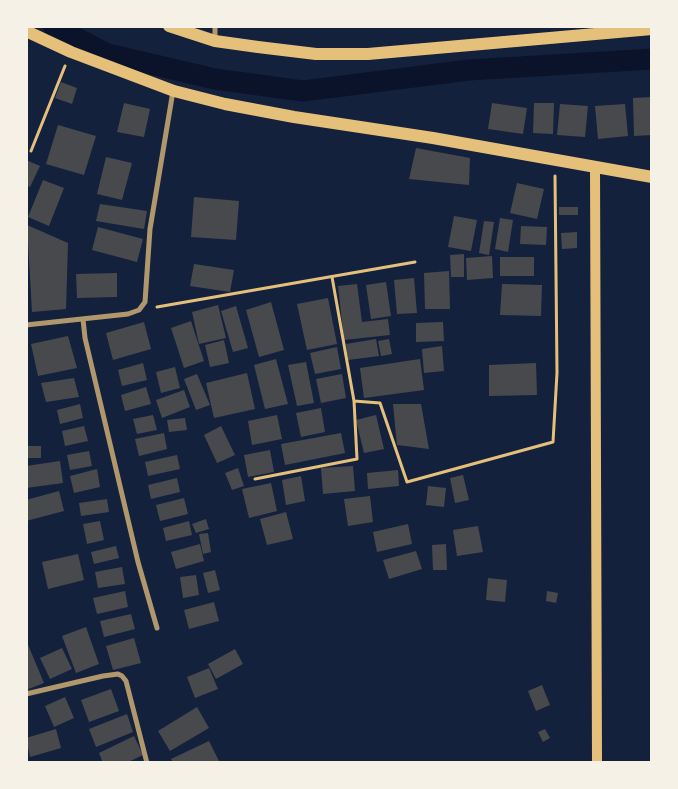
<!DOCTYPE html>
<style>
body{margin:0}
#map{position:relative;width:678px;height:789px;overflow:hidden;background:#14213d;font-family:Montserrat,sans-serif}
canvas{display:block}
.frame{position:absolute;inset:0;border:28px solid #f6f1e7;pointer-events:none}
</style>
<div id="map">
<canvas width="678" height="789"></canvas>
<div class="frame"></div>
</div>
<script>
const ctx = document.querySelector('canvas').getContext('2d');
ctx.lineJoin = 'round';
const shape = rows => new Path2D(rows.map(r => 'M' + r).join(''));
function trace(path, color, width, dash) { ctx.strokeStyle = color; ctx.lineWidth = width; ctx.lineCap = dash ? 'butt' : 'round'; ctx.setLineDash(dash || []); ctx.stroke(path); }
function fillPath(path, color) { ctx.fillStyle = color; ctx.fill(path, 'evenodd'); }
const canal = shape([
 [53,26,108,54,215,79,303,91,469,70,652,59]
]);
const building = shape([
 [61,82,77,88,72,104,55,98],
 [652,97,652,135,634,136,633,98],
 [124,103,150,109,144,137,117,132],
 [492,103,527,108,523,134,488,129],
 [534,103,554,103,553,134,533,133],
 [560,104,588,106,585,137,557,135],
 [625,104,628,136,598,139,595,106],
 [58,125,96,136,84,175,46,164],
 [416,148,470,158,469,185,409,179],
 [106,157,132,163,122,200,97,194],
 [26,160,40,166,30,187,26,185],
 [43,180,64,188,49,226,28,217],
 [517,183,544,189,537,219,510,213],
 [194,197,239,201,236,240,191,237],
 [100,204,147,211,144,229,96,221],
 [559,207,578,207,578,215,559,215],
 [454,216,477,220,471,251,448,247],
 [500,218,513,220,508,252,495,249],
 [484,221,494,222,489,255,479,253],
 [27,225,68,243,66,309,32,312],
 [521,226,547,227,546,245,520,244],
 [98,227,143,239,137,262,92,250],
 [577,232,577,248,562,249,561,233],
 [464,254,464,277,451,277,450,255],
 [492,256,493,278,467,280,466,258],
 [500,257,534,257,534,276,500,276],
 [194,264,234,270,230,292,190,286],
 [449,271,450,309,425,309,424,273],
 [117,273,117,297,77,298,76,274],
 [414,278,417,313,397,314,394,280],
 [386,282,391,316,371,319,366,285],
 [357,284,362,322,388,319,390,335,344,340,338,286],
 [502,284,542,285,541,316,500,315],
 [328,298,337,344,307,350,297,304],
 [271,302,284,350,259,357,246,310],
 [218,305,226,338,199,344,192,312],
 [236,306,248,348,233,352,221,311],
 [191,321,204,361,184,368,171,328],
 [144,322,151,349,113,360,106,333],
 [443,322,444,341,416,342,416,323],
 [68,336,77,368,38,376,31,344],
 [376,339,379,356,348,360,346,344],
 [389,339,392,354,381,356,378,341],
 [224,340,229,363,210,367,205,345],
 [442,346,444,371,424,373,422,349],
 [337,347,341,369,315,374,310,353],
 [276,359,288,404,265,409,254,365],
 [420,359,424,390,364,398,360,368],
 [306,362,314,403,297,406,288,365],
 [143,363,147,380,122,386,118,370],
 [536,363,537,395,489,396,489,365],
 [175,367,180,388,161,393,156,372],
 [247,373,255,409,214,418,206,383],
 [197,374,210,405,196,410,184,379],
 [342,374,346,398,321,403,316,379],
 [74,378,79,397,46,402,41,383],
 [146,387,151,404,125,411,121,395],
 [184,390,190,407,162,418,156,400],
 [80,404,83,418,60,424,57,410],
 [393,404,421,404,429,449,397,445],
 [321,408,325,432,301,437,296,413],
 [153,415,157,430,137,434,133,419],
 [277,415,282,439,252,445,248,421],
 [376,415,384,449,364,453,356,420],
 [185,418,187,430,169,432,167,420],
 [84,426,88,441,65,446,62,431],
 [221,426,235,455,217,463,204,435],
 [164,433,167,449,139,456,135,439],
 [341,433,345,453,285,465,281,444],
 [26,446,41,446,41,458,26,458],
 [270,450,274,472,248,477,244,455],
 [89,451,92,466,70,470,67,455],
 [177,455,180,469,148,476,145,462],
 [60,461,63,483,26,488,26,466],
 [353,466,355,491,323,494,321,468],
 [238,468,244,486,232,490,225,473],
 [97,469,100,487,74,493,70,476],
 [398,470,399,486,368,489,367,473],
 [463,475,469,500,455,503,450,478],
 [301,476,305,501,286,505,282,480],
 [177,478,180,492,151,499,148,485],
 [271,483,277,511,249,518,242,489],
 [428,486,446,488,444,507,426,505],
 [59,491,64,511,26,521,26,500],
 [370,496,373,522,348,526,344,499],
 [184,498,188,514,160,521,156,505],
 [107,499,109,512,81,516,79,503],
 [286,512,293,539,267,545,260,519],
 [206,519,209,529,196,533,192,524],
 [100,521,104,540,87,544,83,524],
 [189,521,192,535,166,541,163,528],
 [408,524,412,544,377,552,373,532],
 [478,526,483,552,457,556,453,530],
 [208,533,211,552,203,554,199,534],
 [200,544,204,561,176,569,171,552],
 [446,544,447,570,433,570,432,545],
 [116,546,119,558,94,564,91,552],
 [416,551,422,569,389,579,383,560],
 [78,554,84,580,48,589,42,562],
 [122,567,125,584,98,588,95,572],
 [215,570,220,590,208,593,203,573],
 [196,575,199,595,183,598,180,577],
 [488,578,507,580,505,602,486,600],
 [125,591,128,607,97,614,93,598],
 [547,591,558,593,556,603,546,601],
 [214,602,219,621,189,629,184,610],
 [131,614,135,629,104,637,100,621],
 [86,627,99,664,76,673,62,636],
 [134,638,141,663,113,670,106,646],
 [26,640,44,683,26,690],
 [62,648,72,669,50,679,40,658],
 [235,649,243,664,216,679,208,664],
 [209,668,218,689,195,698,187,677],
 [542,685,550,705,536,711,528,691],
 [111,689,119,711,89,722,81,700],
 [65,697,74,718,54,727,45,706],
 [197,707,209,728,170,751,158,731],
 [127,714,133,732,96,747,89,729],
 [56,729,61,748,30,757,26,738],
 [545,729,550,738,543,742,538,732],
 [134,736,143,755,126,763,103,763,99,753],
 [209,741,220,763,173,763,171,759]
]);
const path = shape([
 [31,151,65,66],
 [332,277,354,401,380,403,407,482,553,442,557,373,555,176],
 [157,307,415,262],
 [255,479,357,459,354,401]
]);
const minor = shape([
 [215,26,215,41],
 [83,319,85,338,138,562,157,628],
 [26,325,128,314,139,310,145,302,150,229,173,91],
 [26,694,103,676,118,674,122,676,126,681,147,763]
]);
const secondary = shape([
 [595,168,597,763]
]);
const primary = shape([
 [169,26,215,41,258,47,316,54,368,54,652,29],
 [26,31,71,52,174,91,225,104,294,117,433,138,652,177]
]);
trace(canal, '#0b132b', 21);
fillPath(building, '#48494c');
trace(path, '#e5c07b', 3);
trace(minor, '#b1986c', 5);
trace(secondary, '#e5c07b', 10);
trace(primary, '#e5c07b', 12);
</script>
